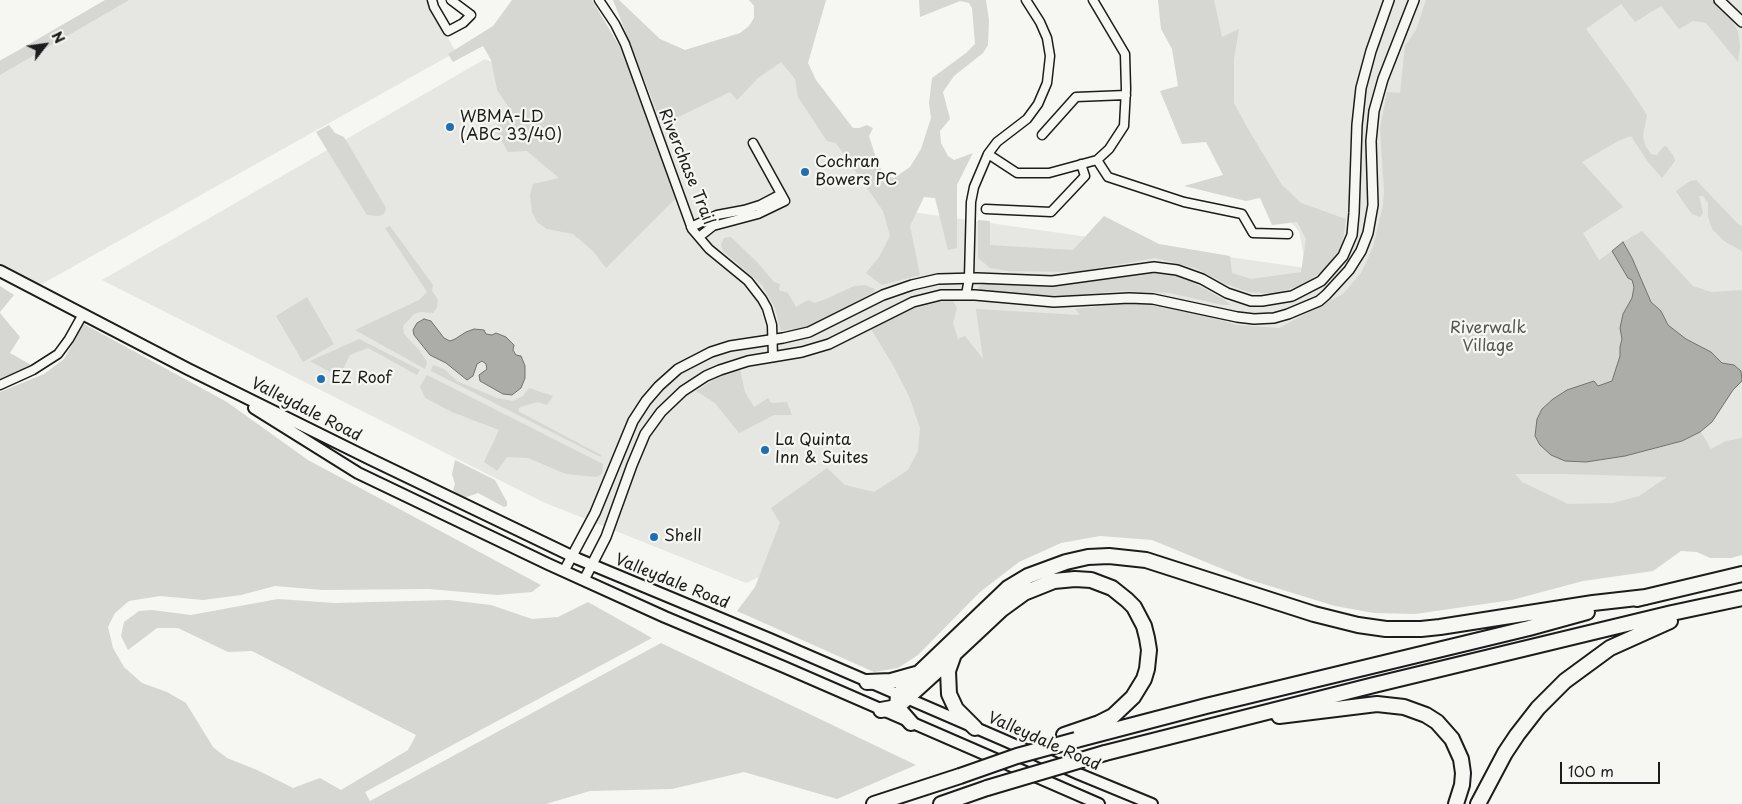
<!DOCTYPE html>
<style>
body{margin:0}
#map{position:relative;width:1742px;height:804px;overflow:hidden;background:#f6f6f2;font-family:"Playpen Sans",sans-serif}
canvas{display:block}
.north{position:absolute;left:20px;top:20px;width:50px;height:50px;-webkit-text-stroke:4px #f6f6f2;paint-order:stroke;rotate:60deg;font-size:14px;font-weight:700;line-height:20px;text-align:center;color:#1c1c1c}
.north::after{content:'';display:block;margin:auto;width:18px;height:22px;background:#1c1c1c;clip-path:polygon(50% 0,100% 100%,50% 72%,0 100%)}
.scale{position:absolute;left:1560px;top:762px;width:100px;height:22px;box-sizing:border-box;border:2px solid #1c1c1c;border-top:0;padding-left:6px;font-size:15px;line-height:18px;white-space:nowrap;color:#1c1c1c;-webkit-text-stroke:4px #f6f6f2;paint-order:stroke}
</style>
<div id="map">
<canvas width="1742" height="804"></canvas>
<div class="north">N</div>
<div class="scale">100 m</div>
</div>
<script>
const ctx = document.querySelector('canvas').getContext('2d');
ctx.lineJoin = 'round';
function fillPath(path, color) { ctx.fillStyle = color; ctx.fill(path, 'evenodd'); }
const shape = rows => new Path2D(rows.map(r => 'M' + r).join(''));
function trace(path, color, width, dash) { ctx.strokeStyle = color; ctx.lineWidth = width; ctx.lineCap = dash ? 'butt' : 'round'; ctx.setLineDash(dash || []); ctx.stroke(path); }
function drawText(font, color, halo, rows, align = 'center') {
  ctx.font = font + ' "Playpen Sans",sans-serif'; ctx.lineWidth = 4.5; ctx.setLineDash([]); ctx.textBaseline = 'middle'; ctx.strokeStyle = halo; ctx.fillStyle = color; for (const [text, x, y, turn = 0] of rows) {
    ctx.save(); ctx.translate(x, y); ctx.rotate((+turn || 0) * Math.PI / 180); ctx.textAlign = isNaN(turn) ? turn : align; if (halo) ctx.strokeText(text, 0, 0); ctx.fillText(text, 0, 0); ctx.restore();
  }
}
const built = shape([
 [117,0,426,0,456,52,33,289,0,272,0,60],
 [1177,0,1742,0,1742,510,1471,516,986,473,746,583,543,502,102,280,485,59,601,118,781,57,891,209,1306,268,1299,231,1189,118]
]);
const green = shape([
 [105,0,129,0,0,75,0,61],
 [512,0,592,0,627,59,677,197,606,268,593,251,573,234,547,229,537,222,532,212,530,195,533,184,559,178,527,151,508,152,496,131,498,124,512,112,497,90,491,60,483,46,453,62,448,54,493,26],
 [613,0,619,0,660,39,685,50,740,33,749,26,754,18,754,6,749,0,826,0,808,63,816,80,853,128,859,128,867,125,873,128,869,136,877,161,884,175,894,178,910,167,921,149,931,118,929,103,932,78,966,53,975,44,972,8,969,3,960,1,920,17,919,0,986,0,989,20,988,45,983,53,954,76,943,92,950,119,940,131,941,143,948,156,954,160,973,153,957,185,957,248,948,250,935,198,924,197,910,226,920,275,882,285,866,273,879,257,890,236,883,211,836,143,827,141,798,97,795,79,781,62,758,78,737,100,730,92,662,125],
 [1158,0,1214,0,1222,37,1239,29,1234,59,1234,103,1248,129,1282,185,1301,203,1346,219,1342,247,1322,271,1305,284,1274,294,1248,292,1224,283,1195,268,1155,258,1076,272,1009,271,990,268,978,258,978,220,990,221,990,245,1073,250,1104,216,1159,244,1230,256,1232,273,1251,279,1301,272,1306,239,1297,222,1272,225,1260,198,1246,201,1184,186,1223,175,1206,142,1182,144,1160,91,1178,86,1172,49,1161,29],
 [1426,0,1711,0,1728,13,1738,31,1740,46,1738,62,1706,23,1693,21,1679,29,1661,6,1635,22,1621,4,1586,29,1630,89,1647,115,1643,136,1645,145,1651,154,1657,155,1663,147,1666,146,1673,155,1675,161,1662,178,1648,162,1631,136,1618,141,1582,162,1623,207,1583,233,1599,260,1612,251,1632,280,1634,287,1632,298,1627,308,1711,449,1726,441,1742,438,1742,555,1731,558,1710,558,1697,552,1681,551,1653,571,1583,581,1512,600,1415,614,1374,613,1335,606,1247,579,1152,540,1100,536,1061,543,1019,562,980,592,918,655,898,668,874,672,737,611,755,587,780,523,771,508,827,468,845,485,874,492,908,470,918,451,920,428,909,396,894,367,871,329,911,309,943,301,953,301,957,308,953,323,958,339,965,336,983,359,976,309,1080,315,1075,309,1125,303,1176,307,1237,325,1279,328,1343,294,1361,273,1373,247,1383,205,1384,190,1380,129,1387,92,1400,93,1405,46,1416,30],
 [1515,474,1566,474,1667,477,1639,496,1613,503,1568,504,1522,482],
 [329,125,335,133,344,137,386,208,384,214,378,216,367,215,316,132],
 [1696,180,1739,225,1742,226,1742,251,1724,241,1712,229,1708,217,1708,203,1703,196,1699,196,1703,213,1700,217,1692,214,1683,202,1676,191,1690,181],
 [390,226,433,285,432,291,438,300,437,308,433,313,421,312,414,314,403,326,404,334,419,350,427,362,425,369,355,330,419,300,427,292,385,228],
 [1642,231,1693,286,1711,292,1742,290,1742,372,1734,365,1722,363,1711,352,1686,339,1668,325,1661,311,1651,302,1632,258,1623,242],
 [731,237,758,263,774,282,780,284,779,290,788,293,796,307,808,300,815,303,826,299,854,286,865,285,875,289,874,292,812,326,781,331,775,308,762,285,723,251,721,245,724,238],
 [1157,271,1185,278,1223,299,1231,305,1222,305,1170,293,1122,291,1064,296,996,293,980,291,978,287,983,284,1058,284],
 [0,286,14,295,0,312],
 [307,297,334,344,303,362,276,316],
 [0,313,20,337,10,353,33,366,0,380],
 [84,324,227,402,308,460,541,585,532,592,497,595,429,589,323,590,275,586,241,595,203,600,160,596,129,601,115,613,108,627,113,648,124,667,142,683,167,692,186,703,213,747,227,758,257,770,293,788,320,778,341,790,408,750,416,735,252,651,228,652,178,628,157,628,128,650,121,636,124,622,139,611,152,610,191,615,278,599,335,603,449,600,491,605,532,619,558,617,588,602,652,638,365,792,370,801,661,643,916,765,837,799,744,772,672,789,590,791,546,804,0,804,0,392,44,374,64,359],
 [359,339,420,370,417,375,368,348,350,355,339,377,310,361],
 [433,365,444,369,457,381,497,398,513,401,523,396,529,388,553,396,547,405,538,402,520,407,518,411,601,455,601,457,431,371],
 [740,369,745,392,754,407,768,398,771,403,787,402,792,415,774,415,739,433,715,403,696,391,721,375],
 [427,375,603,464,602,474,596,477,566,474,528,458,507,457,497,471,484,462,499,430,452,412,425,398,420,386],
 [455,460,495,480,507,502,507,506,504,507,478,493,464,498,458,495,453,490,455,484,452,474]
]);
const water = shape([
 [1623,242,1632,258,1651,302,1661,311,1668,325,1686,339,1711,352,1722,363,1734,365,1741,371,1742,381,1733,390,1712,422,1700,432,1682,441,1625,456,1586,462,1565,461,1551,455,1540,445,1535,436,1537,419,1542,409,1553,399,1567,390,1594,381,1598,386,1612,381,1620,356,1620,347,1622,339,1620,328,1623,314,1632,298,1634,287,1632,280,1628,278,1612,251,1623,242],
 [424,319,431,321,444,338,450,341,455,339,466,332,474,329,484,330,486,334,492,335,496,333,506,337,514,345,513,350,516,355,521,356,525,366,525,378,521,388,512,395,503,394,480,381,479,375,487,369,486,364,482,361,477,364,473,376,467,380,446,363,430,355,414,335,413,330,417,323,424,319]
]);
const minor = shape([
 [432,0,434,7,448,31,463,23,471,15,451,0],
 [599,0,615,24,625,44,692,229,709,249,748,281,762,299,767,308,772,325,773,357],
 [1042,135,1076,97,1126,95],
 [988,154,1017,173,1049,173,1097,160,1109,149,1124,126,1126,89,1125,54,1093,0],
 [1097,160,1108,177,1184,202,1242,214,1253,233,1288,234],
 [986,209,1051,212,1085,176,1081,164],
 [691,227,717,215,744,210,760,205,781,194],
 [699,237,713,226,758,214,785,201,753,143],
 [966,295,969,278,971,202,974,187,988,154,997,142,1027,119,1038,104,1047,83,1050,56,1047,38,1040,22,1026,0],
 [0,385,33,370,58,354,69,339,83,314]
]);
const tertiary = shape([
 [1719,0,1742,22],
 [564,571,595,513,633,421,646,401,659,386,678,369,711,352,730,346,783,338,809,332,883,295,912,285,938,279,977,278,1052,281,1154,267,1177,270,1202,279,1227,293,1251,301,1262,301,1292,296,1321,281,1343,256,1352,235,1354,213,1357,125,1361,88,1371,51,1389,0],
 [584,580,606,537,632,465,645,434,661,412,683,391,706,376,720,370,748,361,802,352,829,344,913,302,941,295,975,295,1054,302,1129,298,1153,299,1237,317,1254,319,1274,318,1288,314,1319,301,1326,295,1349,270,1361,251,1368,233,1373,205,1371,141,1374,111,1383,79,1414,0]
]);
const secondary = shape([
 [0,271,188,369,370,459,578,559,770,639,1006,741,1079,774,1152,804],
 [254,408,358,473,548,564,665,617,784,667,1099,804]
]);
const motorway = shape([
 [1637,599,1742,574],
 [867,682,891,681,916,674],
 [881,710,897,707,951,658],
 [1279,716,1377,704,1404,707,1426,715,1437,722,1452,739,1461,759,1463,773,1462,785,1456,804],
 [911,723,897,707,898,695,919,673,1008,588,1028,576,1066,562,1088,557,1109,556,1146,560,1314,614,1358,625,1386,629,1421,629,1440,627,1593,603,1646,597],
 [975,728,956,709,949,694,948,671,954,654,1002,609,1024,593,1054,581,1075,579,1091,580,1112,588,1127,600,1134,607,1144,626,1147,638,1149,650,1147,669,1144,679,1133,697,1113,716,1099,723,1064,735],
 [1076,740,1206,706,1529,628,1587,612],
 [1105,753,1374,685,1672,613,1742,598],
 [874,804,960,776],
 [941,804,987,788],
 [1478,804,1505,753,1517,735,1538,708,1565,681,1610,648,1670,621]
]);
const motorwayBridge = shape([
 [960,776,1017,756,1076,740],
 [987,788,1105,753]
]);
const markers = [
 [450,127,5,"#1f6fb2"],
 [805,172,5,"#1f6fb2"],
 [321,379,5,"#1f6fb2"],
 [765,450,5,"#1f6fb2"],
 [654,537,5,"#1f6fb2"]
];
const poiNames = [
 ["WBMA-LD",460,118],
 ["(ABC 33/40)",460,136],
 ["Cochran",815,163],
 ["Bowers PC",815,181],
 ["EZ Roof",331,379],
 ["La Quinta",775,441],
 ["Inn & Suites",775,459],
 ["Shell",664,537]
];
const streetNames = [
 ["Riverchase Trail",686,167,68],
 ["Valleydale Road",306,410,27],
 ["Valleydale Road",672,582,22],
 ["Valleydale Road",1044,742,24]
];
const parkNames = [
 ["Riverwalk",1488,329],
 ["Village",1488,347]
];
fillPath(built, '#e6e6e2');
fillPath(green, '#d6d6d2');
fillPath(water, '#acaca9');
trace(water, '#727271', 1);
trace(minor, '#1c1c1c', 11);
trace(tertiary, '#1c1c1c', 12);
trace(secondary, '#1c1c1c', 14);
trace(motorway, '#1c1c1c', 18);
trace(minor, '#f6f6f2', 8);
trace(tertiary, '#f6f6f2', 9);
trace(secondary, '#f6f6f2', 10);
trace(motorway, '#f6f6f2', 14);
trace(motorwayBridge, '#1c1c1c', 18, []);
trace(motorwayBridge, '#f6f6f2', 14);
for (const [x, y, r, color] of markers) { const dot = new Path2D(); dot.arc(x, y, r, 0, 2 * Math.PI); ctx.fillStyle = color; ctx.fill(dot); trace(dot, '#f6f6f2', 2); }
drawText('16px', '#1c1c1c', '#f6f6f2', poiNames, 'left');
drawText('16px', '#1c1c1c', '#f6f6f2', streetNames);
drawText('16px', '#545453', '#f6f6f2', parkNames);
</script>
